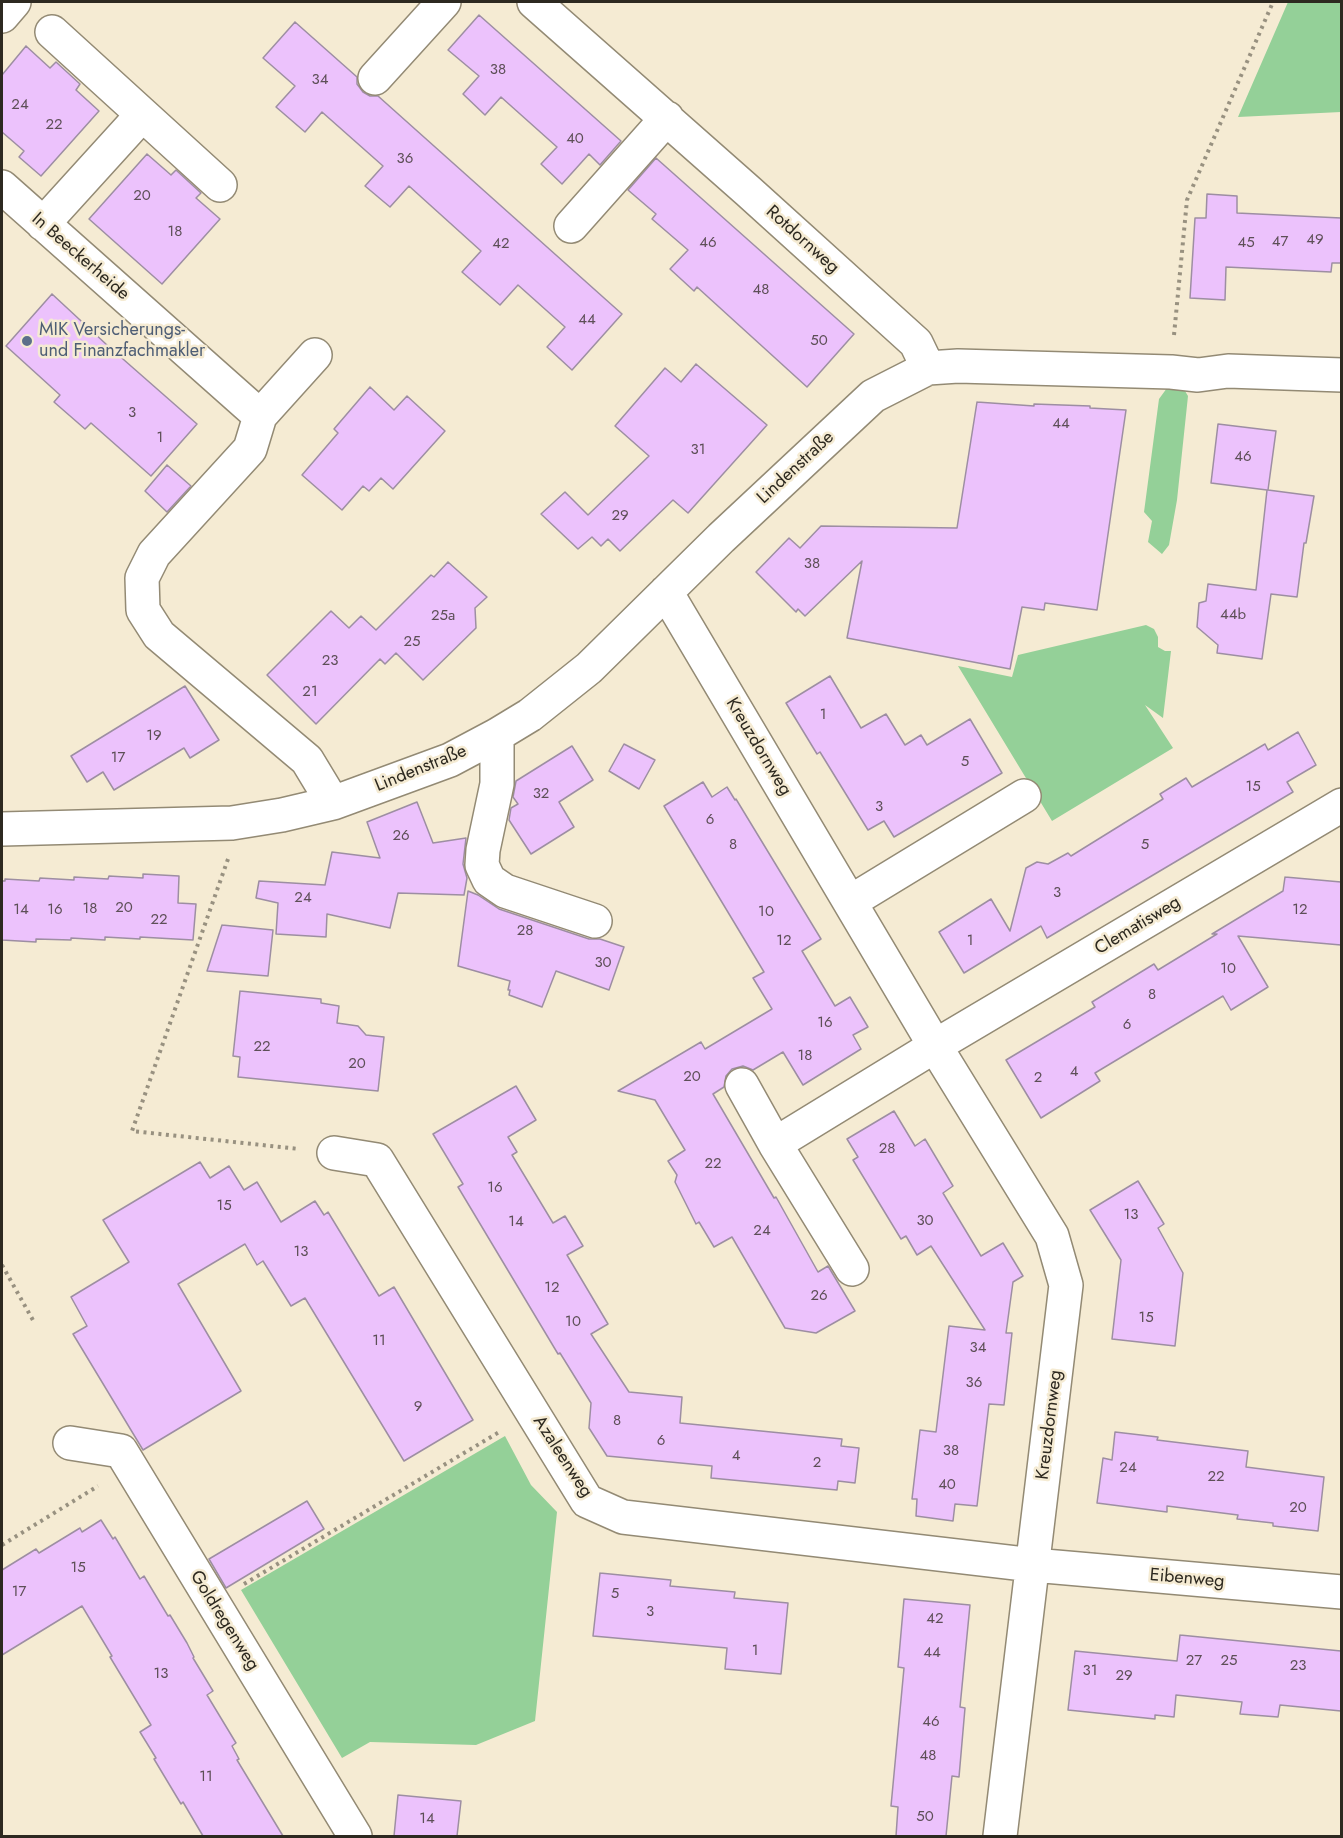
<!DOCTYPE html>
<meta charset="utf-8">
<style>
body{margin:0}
#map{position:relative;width:1343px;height:1838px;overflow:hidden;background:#f5ebd3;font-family:Jost,sans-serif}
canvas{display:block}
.frame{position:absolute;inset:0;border:3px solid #2d2920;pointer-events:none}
</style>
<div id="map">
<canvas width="1343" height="1838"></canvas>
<div class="frame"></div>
</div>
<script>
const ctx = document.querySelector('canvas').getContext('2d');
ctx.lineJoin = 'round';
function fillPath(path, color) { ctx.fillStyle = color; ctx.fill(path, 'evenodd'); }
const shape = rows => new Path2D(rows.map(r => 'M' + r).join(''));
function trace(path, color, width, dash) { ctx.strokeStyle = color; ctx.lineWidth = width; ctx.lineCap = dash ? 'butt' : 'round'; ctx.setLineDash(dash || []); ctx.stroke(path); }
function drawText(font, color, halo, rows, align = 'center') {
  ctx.font = font + ' Jost,sans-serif'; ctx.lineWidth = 5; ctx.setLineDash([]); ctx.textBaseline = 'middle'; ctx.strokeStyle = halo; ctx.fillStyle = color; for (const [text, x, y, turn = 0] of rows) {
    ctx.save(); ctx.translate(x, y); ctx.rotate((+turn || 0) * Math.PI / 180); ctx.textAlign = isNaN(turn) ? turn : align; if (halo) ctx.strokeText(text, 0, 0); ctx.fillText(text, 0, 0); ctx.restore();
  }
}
const green = shape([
 [1288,2,1341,2,1341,112,1238,117],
 [1167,388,1185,391,1188,396,1177,500,1169,545,1162,554,1148,542,1152,521,1144,512,1159,399],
 [1146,625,1154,629,1158,637,1158,647,1165,651,1171,651,1163,718,1145,705,1173,748,1052,821,958,666,1012,677,1018,655],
 [505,1436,531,1485,557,1512,535,1721,476,1745,370,1742,342,1758,241,1590]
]);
const building = shape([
 [479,15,621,141,600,165,589,154,562,184,541,164,557,147,501,97,485,115,463,94,479,76,448,50,479,15],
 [295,22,357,77,357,84,363,92,370,96,378,96,622,314,572,370,547,347,565,327,518,285,500,305,462,272,481,251,409,186,390,207,365,186,383,166,322,112,305,132,276,107,295,86,263,58,295,22],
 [26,46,50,68,56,62,80,84,76,90,99,111,41,176,19,157,24,151,2,132,2,75,26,46],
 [147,154,171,175,176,170,201,193,196,198,220,219,162,284,89,219,147,154],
 [656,158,854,334,807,387,697,287,694,291,670,269,688,250,652,219,656,214,628,190,656,158],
 [1207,194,1237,196,1237,213,1341,218,1341,263,1332,263,1331,272,1226,267,1225,300,1190,298,1195,218,1206,218,1207,194],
 [52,294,107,345,197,424,151,476,91,423,85,429,54,402,60,395,6,346,52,294],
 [696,364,767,425,688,513,673,500,620,551,608,539,601,546,592,537,578,549,541,514,565,492,588,515,649,456,615,426,665,368,681,382,696,364],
 [370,387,394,410,407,396,445,431,393,489,381,478,369,491,363,486,342,510,302,475,338,433,334,429,370,387],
 [977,402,1034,406,1034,404,1090,406,1090,408,1126,410,1097,610,1045,603,1044,610,1022,607,1010,669,847,638,862,561,805,616,798,609,796,612,756,572,789,538,800,548,821,526,957,528,977,402],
 [1218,424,1276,431,1268,490,1314,496,1306,543,1304,543,1297,597,1271,594,1262,659,1217,653,1218,645,1197,627,1199,603,1206,601,1208,584,1256,590,1267,490,1211,483,1218,424],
 [167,465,191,486,167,512,145,491,167,465],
 [448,562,487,597,475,608,476,628,423,680,396,653,385,664,380,659,316,724,267,675,331,611,349,628,361,616,376,630,431,575,434,577,448,562],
 [830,676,861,728,886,714,905,745,921,735,927,745,970,719,1002,773,894,837,884,821,868,830,820,752,817,754,786,703,830,676],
 [185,686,219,740,190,758,184,748,114,790,103,772,87,782,71,756,185,686],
 [1298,732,1316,765,1287,782,1293,792,1047,938,1041,926,964,973,939,932,991,899,1010,931,1026,868,1037,862,1048,864,1068,853,1071,856,1163,799,1160,794,1186,778,1192,787,1265,744,1268,750,1298,732],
 [624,744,655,760,639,789,609,771,624,744],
 [572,746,593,780,559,802,574,827,531,854,509,820,511,808,518,804,513,797,516,781,572,746],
 [703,782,712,797,727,787,735,800,736,799,821,939,802,951,835,1006,850,997,868,1027,853,1035,861,1049,803,1085,783,1052,753,1070,743,1066,732,1069,726,1076,724,1087,713,1094,774,1198,776,1197,818,1272,828,1266,855,1311,816,1333,785,1328,732,1237,714,1247,699,1222,696,1224,675,1182,677,1175,668,1161,685,1150,655,1100,618,1091,701,1042,705,1049,772,1009,753,978,764,972,664,806,703,782],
 [417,802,433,843,466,838,463,864,467,878,464,895,398,893,390,928,327,914,326,937,276,934,278,903,256,898,259,881,325,885,332,852,380,858,367,822,417,802],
 [143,874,179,876,178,903,196,904,193,940,140,937,140,939,105,937,105,940,71,938,71,940,36,939,36,942,2,940,2,881,5,881,5,879,39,881,40,878,74,880,74,877,108,879,109,876,143,878,143,874],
 [1285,877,1341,882,1341,945,1238,936,1268,987,1231,1010,1223,996,1095,1073,1100,1081,1041,1118,1006,1060,1095,1007,1092,1002,1154,964,1158,970,1217,934,1212,934,1283,891,1285,877],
 [468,891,478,895,499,909,589,939,600,939,624,947,609,990,556,971,542,1007,509,995,510,990,508,990,510,981,458,966,468,891],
 [222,925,273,930,268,976,207,971,222,925],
 [240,991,321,999,321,1003,339,1006,337,1023,358,1026,366,1035,384,1037,378,1091,238,1077,240,1057,233,1056,240,991],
 [516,1086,536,1120,508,1137,517,1152,512,1155,553,1223,565,1216,583,1246,567,1255,608,1324,591,1334,629,1392,682,1397,680,1423,842,1439,841,1446,859,1448,855,1483,838,1481,837,1490,711,1478,712,1466,607,1456,589,1428,591,1403,560,1353,558,1354,458,1187,463,1184,433,1134,516,1086],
 [894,1111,915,1146,925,1139,953,1186,943,1193,981,1256,1003,1243,1023,1276,1013,1282,1006,1333,1012,1333,1004,1405,989,1404,977,1506,955,1504,953,1521,916,1516,917,1499,912,1499,920,1430,936,1432,949,1326,985,1330,931,1246,917,1255,906,1236,901,1239,853,1160,858,1157,847,1139,894,1111],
 [200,1162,210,1178,229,1166,244,1190,257,1182,281,1222,315,1201,324,1215,328,1212,379,1296,394,1287,473,1420,404,1461,305,1298,291,1306,263,1261,257,1265,245,1244,178,1284,241,1391,143,1450,73,1334,87,1326,71,1297,129,1262,103,1220,200,1162],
 [1138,1181,1164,1224,1158,1228,1183,1273,1175,1346,1112,1339,1121,1260,1090,1210,1138,1181],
 [1115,1432,1158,1437,1157,1440,1248,1451,1246,1467,1324,1477,1318,1531,1273,1526,1273,1523,1237,1519,1238,1515,1167,1506,1167,1512,1097,1503,1103,1458,1112,1460,1115,1432],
 [307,1501,324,1529,226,1588,209,1559,307,1501],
 [101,1520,113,1539,115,1537,140,1579,144,1576,168,1616,170,1615,187,1643,194,1657,193,1658,213,1691,207,1695,236,1743,232,1746,239,1759,237,1760,283,1836,203,1836,183,1802,181,1804,154,1759,156,1758,140,1732,151,1725,110,1657,112,1656,82,1606,2,1655,2,1570,36,1549,39,1553,80,1528,82,1532,101,1520],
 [600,1573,671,1580,670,1586,735,1592,734,1598,788,1603,781,1674,725,1669,727,1648,593,1636,600,1573],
 [904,1599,970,1605,960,1707,965,1708,959,1777,952,1776,946,1836,896,1836,898,1807,891,1806,904,1668,898,1667,904,1599],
 [1180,1635,1341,1651,1341,1711,1280,1705,1278,1717,1240,1714,1242,1702,1176,1695,1174,1717,1155,1715,1155,1719,1068,1710,1075,1651,1177,1661,1180,1635],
 [398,1795,461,1801,457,1836,394,1836,398,1795]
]);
const path = shape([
 [1174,335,1187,200,1273,2],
 [228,859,132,1131,299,1149],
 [2,1265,34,1322],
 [2,1545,98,1486],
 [244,1584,501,1431]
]);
const minor = shape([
 [534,2,748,191,916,343,928,368],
 [2,16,14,2],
 [52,32,220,185],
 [375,78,444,2],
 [2,187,260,416,315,355],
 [43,224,142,115],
 [571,226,667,118],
 [260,416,250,449,154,554,142,578,143,610,159,635,307,760,333,803],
 [666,592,935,1046,1052,1236,1066,1285,1000,1836],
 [497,735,497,784,483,850,482,865,489,880,505,891,595,921],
 [2,829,232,823,282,815,333,803,450,760,497,735,530,715,589,668,721,538,873,396,928,368,958,366,1171,372,1198,375,1228,371,1342,375],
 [850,902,1024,796],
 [742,1085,775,1144,852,1269],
 [775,1144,935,1046,1342,805],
 [334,1153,377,1160,587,1501,623,1517,1033,1565,1342,1592],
 [70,1443,121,1451,355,1836]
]);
const markers = [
 [27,341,6,"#5c6f8a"]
];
const numberNames = [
 ["38",498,70],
 ["34",320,80],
 ["24",20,105],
 ["22",54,125],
 ["40",575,139],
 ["36",405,159],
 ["20",142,196],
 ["18",175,232],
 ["49",1315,240],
 ["47",1280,242],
 ["46",708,243],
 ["45",1246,243],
 ["42",501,244],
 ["48",761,290],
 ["44",587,320],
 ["50",819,341],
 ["3",132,413],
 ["44",1061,424],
 ["1",160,438],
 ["31",698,450],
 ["46",1243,457],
 ["29",620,516],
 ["38",812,564],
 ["44b",1233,615],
 ["25a",443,616],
 ["25",412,642],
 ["23",330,661],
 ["21",310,692],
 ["1",823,715],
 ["19",154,736],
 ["17",118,758],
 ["5",965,762],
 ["15",1253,787],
 ["32",541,794],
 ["3",879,807],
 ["6",710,820],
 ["26",401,836],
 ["8",733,845],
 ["5",1145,845],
 ["3",1057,893],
 ["24",303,898],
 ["20",124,908],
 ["18",90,909],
 ["14",21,910],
 ["16",55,910],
 ["12",1300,910],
 ["10",766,912],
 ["22",159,920],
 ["28",525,931],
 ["12",784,941],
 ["1",970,941],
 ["30",603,963],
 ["10",1228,969],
 ["8",1152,995],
 ["16",825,1023],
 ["6",1127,1025],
 ["22",262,1047],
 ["18",805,1056],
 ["20",357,1064],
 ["4",1074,1072],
 ["20",692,1077],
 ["2",1038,1078],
 ["28",887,1149],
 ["22",713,1164],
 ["16",495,1188],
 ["15",224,1206],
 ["13",1131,1215],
 ["30",925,1221],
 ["14",516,1222],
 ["24",762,1231],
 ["13",301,1252],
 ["12",552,1288],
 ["26",819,1296],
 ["15",1146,1318],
 ["10",573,1322],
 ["11",379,1341],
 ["34",978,1348],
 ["36",974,1383],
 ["9",418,1407],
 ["8",617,1421],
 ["6",661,1441],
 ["38",951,1451],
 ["4",736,1456],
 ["2",817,1463],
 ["24",1128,1468],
 ["22",1216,1477],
 ["40",947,1485],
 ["20",1298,1508],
 ["15",78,1568],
 ["17",19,1592],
 ["5",615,1594],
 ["3",650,1612],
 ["42",935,1619],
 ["1",755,1651],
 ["44",932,1653],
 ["27",1194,1661],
 ["25",1229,1661],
 ["23",1298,1666],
 ["31",1090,1671],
 ["13",161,1674],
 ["29",1124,1676],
 ["46",931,1722],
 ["48",928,1756],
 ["11",206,1777],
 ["50",925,1817],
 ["14",427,1819]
];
const streetNames = [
 ["Rotdornweg",802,240,42],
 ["In Beeckerheide",80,257,41],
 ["Lindenstraße",796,468,-43],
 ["Kreuzdornweg",758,747,59],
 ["Lindenstraße",421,769,-22],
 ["Clematisweg",1138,926,-31],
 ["Kreuzdornweg",1050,1425,-83],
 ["Azaleenweg",562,1457,57],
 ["Eibenweg",1187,1579,5],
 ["Goldregenweg",224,1621,58]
];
const serviceNames = [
 ["MIK Versicherungs-",39,331],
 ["und Finanzfachmakler",39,352]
];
fillPath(green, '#94d098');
fillPath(building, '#ecc2fc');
trace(building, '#9d8ea2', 1.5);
trace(minor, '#938a74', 36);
trace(path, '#989180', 4, [3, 4.5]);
trace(minor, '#fff', 33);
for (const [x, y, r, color] of markers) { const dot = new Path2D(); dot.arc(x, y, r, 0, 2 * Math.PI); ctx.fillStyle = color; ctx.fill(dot); trace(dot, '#f5ebd3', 2); }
drawText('15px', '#5d4f57', null, numberNames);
drawText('18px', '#2d2920', '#f5ebd3', streetNames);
drawText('18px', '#4e5e75', '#f5ebd3', serviceNames, 'left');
</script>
